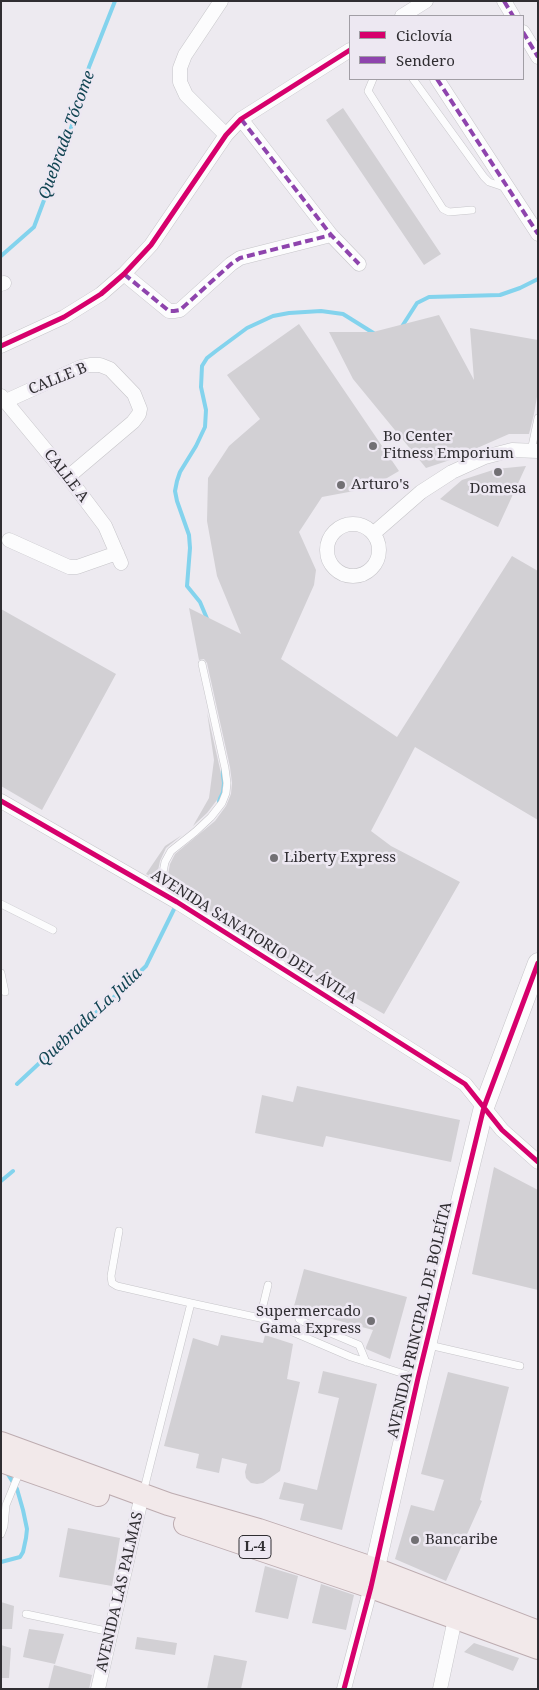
<!DOCTYPE html>
<meta charset="utf-8">
<style>
body{margin:0}
#map{position:relative;width:539px;height:1690px;overflow:hidden;background:#edeaf0;font-family:"Noto Serif",serif}
canvas{display:block}
.frame{position:absolute;inset:0;border:2px solid #302e32;pointer-events:none}
.legend{position:absolute;left:349px;top:15px;width:175px;height:65px;box-sizing:border-box;background:#ede8f2;border:1px solid #a19ea5;margin:0;padding:6px 9px;list-style:none;font-size:15px;color:#302e32}
.legend li{display:flex;align-items:center;gap:10px;height:25px}
.legend b{width:25px;border:1px solid #a19ea5}
</style>
<div id="map">
<canvas width="539" height="1690"></canvas>
<div class="frame"></div>
<ul class="legend">
<li><b style="height:6px;background:#d6006c"></b>Ciclovía</li>
<li><b style="height:6px;background:#8e44ad"></b>Sendero</li>
</ul>
</div>
<script>
const ctx = document.querySelector('canvas').getContext('2d');
ctx.lineJoin = 'round';
const shape = rows => new Path2D(rows.map(r => 'M' + r).join(''));
function trace(path, color, width, dash) { ctx.strokeStyle = color; ctx.lineWidth = width; ctx.lineCap = dash ? 'butt' : 'round'; ctx.setLineDash(dash || []); ctx.stroke(path); }
function fillPath(path, color) { ctx.fillStyle = color; ctx.fill(path, 'evenodd'); }
function drawText(font, color, halo, rows, align = 'center') {
  ctx.font = font + ' "Noto Serif",serif'; ctx.lineWidth = 5; ctx.setLineDash([]); ctx.textBaseline = 'middle'; ctx.strokeStyle = halo; ctx.fillStyle = color; for (const [text, x, y, turn = 0] of rows) {
    ctx.save(); ctx.translate(x, y); ctx.rotate((+turn || 0) * Math.PI / 180); ctx.textAlign = isNaN(turn) ? turn : align; if (halo) ctx.strokeText(text, 0, 0); ctx.fillText(text, 0, 0); ctx.restore();
  }
}
const stream = shape([
 [1,256,34,227,71,128,89,67,115,1],
 [401,328,417,303,429,297,500,295,520,288,538,279],
 [208,621,200,602,187,586,190,548,189,535,177,501,175,491,177,481,180,472,196,446,205,427,206,410,201,387,202,366,207,358,216,351,247,328,273,316,289,313,321,311,343,314,375,334],
 [219,802,223,770],
 [17,1084,63,1041,113,998,146,966,183,891],
 [1,1181,13,1171],
 [1,1562,20,1557,23,1552,26,1538,27,1529,23,1510,17,1489,6,1471]
]);
const building = shape([
 [343,108,441,254,424,265,326,120],
 [439,315,474,380,470,328,538,340,538,391,534,414,529,434,509,434,450,460,426,468,353,379,329,332,373,332],
 [299,324,399,471,370,488,322,497,299,532,316,570,314,585,281,659,397,737,512,556,538,571,538,820,415,747,371,831,391,846,460,882,384,1014,317,976,166,885,170,864,175,854,215,821,226,806,231,794,232,783,230,767,207,663,204,659,199,660,189,608,241,634,217,576,207,521,208,478,229,446,260,419,227,375],
 [526,466,498,527,440,499,462,480,496,469],
 [1,609,116,674,42,810,1,786],
 [207,712,220,769,222,783,221,792,217,800,207,813,193,826,209,798,214,760],
 [182,835,166,848,160,861,156,880,146,874,165,846],
 [297,1086,460,1120,451,1162,326,1136,323,1147,255,1133,262,1095,293,1102],
 [494,1167,538,1190,538,1290,472,1274],
 [304,1269,407,1297,390,1359,366,1349,366,1347,373,1330,303,1311,301,1307,298,1305,294,1306],
 [221,1335,263,1343,265,1335,293,1344,287,1379,300,1382,280,1471,263,1483,257,1484,251,1483,246,1478,245,1472,247,1464,222,1458,219,1473,196,1468,199,1454,164,1446,193,1338,218,1346],
 [323,1371,377,1384,342,1530,300,1520,304,1504,279,1499,284,1482,317,1490,339,1398,318,1393],
 [448,1372,509,1387,480,1500,482,1501,446,1581,395,1559,411,1505,434,1511,444,1480,421,1474],
 [68,1528,120,1538,112,1586,59,1577],
 [265,1566,298,1576,288,1619,255,1612],
 [321,1584,354,1595,346,1630,312,1623],
 [1,1602,14,1606,12,1629,1,1629],
 [29,1629,64,1634,55,1664,23,1657],
 [137,1637,177,1643,175,1655,135,1649],
 [474,1643,519,1658,513,1671,464,1652],
 [1,1645,11,1648,9,1678,1,1678],
 [214,1655,247,1661,241,1689,207,1689],
 [54,1665,92,1675,89,1689,48,1689]
]);
const lane = shape([
 [373,79,368,91,443,209,449,212,472,210],
 [413,79,484,177,489,182,507,188],
 [531,451,538,418],
 [159,892,165,862,171,851,195,832,211,817,222,803,226,793,227,783,225,768,202,664],
 [1,904,53,930],
 [1,973,5,992],
 [119,1231,111,1276,112,1283,117,1286,191,1303],
 [297,1310,299,1319,302,1321,359,1345,366,1362],
 [260,1318,268,1285],
 [429,1345,520,1366],
 [143,1493,191,1303,260,1318,351,1357,417,1378],
 [1,1534,4,1526,6,1505,20,1471],
 [26,1614,111,1632]
]);
const street = shape([
 [221,1,185,55,180,68,180,82,186,95,226,135],
 [504,1,513,16],
 [402,16,426,1],
 [523,32,538,57],
 [437,79,538,234],
 [241,119,331,235,359,264],
 [124,274,169,311,174,311,180,310,231,264,240,258,331,235],
 [1,284,4,283],
 [1,346,64,317,101,294,124,274,151,245,226,135,241,119,350,50],
 [1,396,68,477,105,526,121,563],
 [6,401,81,367,90,365,100,365,110,369,134,394,140,409,139,414,133,422,68,477],
 '327 550a26 26 0 1 1 52 0a26 26 0 1 1-52 0Z',
 [374,533,421,492,452,472,485,457,512,450,538,451],
 [9,540,69,567,77,567,117,553],
 [1,801,177,902,465,1084,502,1130,538,1162],
 [98,1689,142,1495],
 [344,1689,371,1587],
 [440,1689,455,1619]
]);
const secondary = shape([
 [371,1585,418,1378,484,1107,538,963]
]);
const primary = shape([
 [1,1443,168,1504,259,1530,375,1569,538,1632],
 [1,1461,98,1495],
 [185,1524,371,1587,538,1648]
]);
const quiet = shape([
 [504,1,513,16],
 [523,32,538,57],
 [437,79,538,234],
 [241,119,331,235,359,264],
 [124,274,169,311,174,311,180,310,231,264,240,258,331,235]
]);
const cycleway = shape([
 [1,346,64,317,101,294,124,274,151,245,226,135,241,119,350,50],
 [1,801,177,902,465,1084,502,1130,538,1162],
 [344,1689,371,1587,418,1378,484,1107,538,963]
]);
const markers = [
 [373,446,5,"#727074"],
 [498,472,5,"#727074"],
 [341,485,5,"#727074"],
 [274,858,5,"#727074"],
 [371,1321,5,"#727074"],
 [415,1540,5,"#727074"]
];
const shields = [
 [255,1547,32]
];
const shieldNames = [
 ["L-4",255,1547]
];
const streetNames = [
 ["CALLE B",58,379,-22],
 ["CALLE A",66,476,52],
 ["AVENIDA SANATORIO DEL ÁVILA",254,937,32],
 ["AVENIDA PRINCIPAL DE BOLEÍTA",420,1320,-77],
 ["AVENIDA LAS PALMAS",120,1592,-77]
];
const poiNames = [
 ["Bo Center",383,437],
 ["Fitness Emporium",383,454],
 ["Arturo's",351,485],
 ["Domesa",498,489,"center"],
 ["Liberty Express",284,858],
 ["Supermercado",361,1312,"right"],
 ["Gama Express",361,1329,"right"],
 ["Bancaribe",425,1540]
];
const waterNames = [
 ["Quebrada Tócome",67,135,-70],
 ["Quebrada La Julia",90,1017,-43]
];
trace(stream, '#83d3ed', 4);
fillPath(building, '#d2d0d4');
trace(lane, '#c6c5c9', 8);
trace(street, '#c6c5c9', 15);
trace(secondary, '#c6c5c9', 21);
trace(primary, '#bdacb0', 24);
trace(lane, '#fcfcfd', 7);
trace(street, '#fcfcfd', 14);
trace(secondary, '#fcfcfd', 20);
trace(primary, '#f2e9ea', 22);
trace(quiet, '#8e44ad', 4, [8, 4]);
trace(cycleway, '#d6006c', 5);
for (const [x, y, r, color] of markers) { const dot = new Path2D(); dot.arc(x, y, r, 0, 2 * Math.PI); ctx.fillStyle = color; ctx.fill(dot); trace(dot, '#ede8f2', 2); }
for (const [x, y, w] of shields) { const box = new Path2D(); box.roundRect(x - w / 2, y - 11.5, w, 23, 4); ctx.fillStyle = '#ede8f2'; ctx.fill(box); trace(box, '#302e32', 1); }
drawText('bold 14px', '#302e32', null, shieldNames);
drawText('15px', '#302e32', '#ede8f2', streetNames);
drawText('15px', '#302e32', '#ede8f2', poiNames, 'left');
drawText('italic 16px', '#124553', '#ede8f2', waterNames);
</script>
